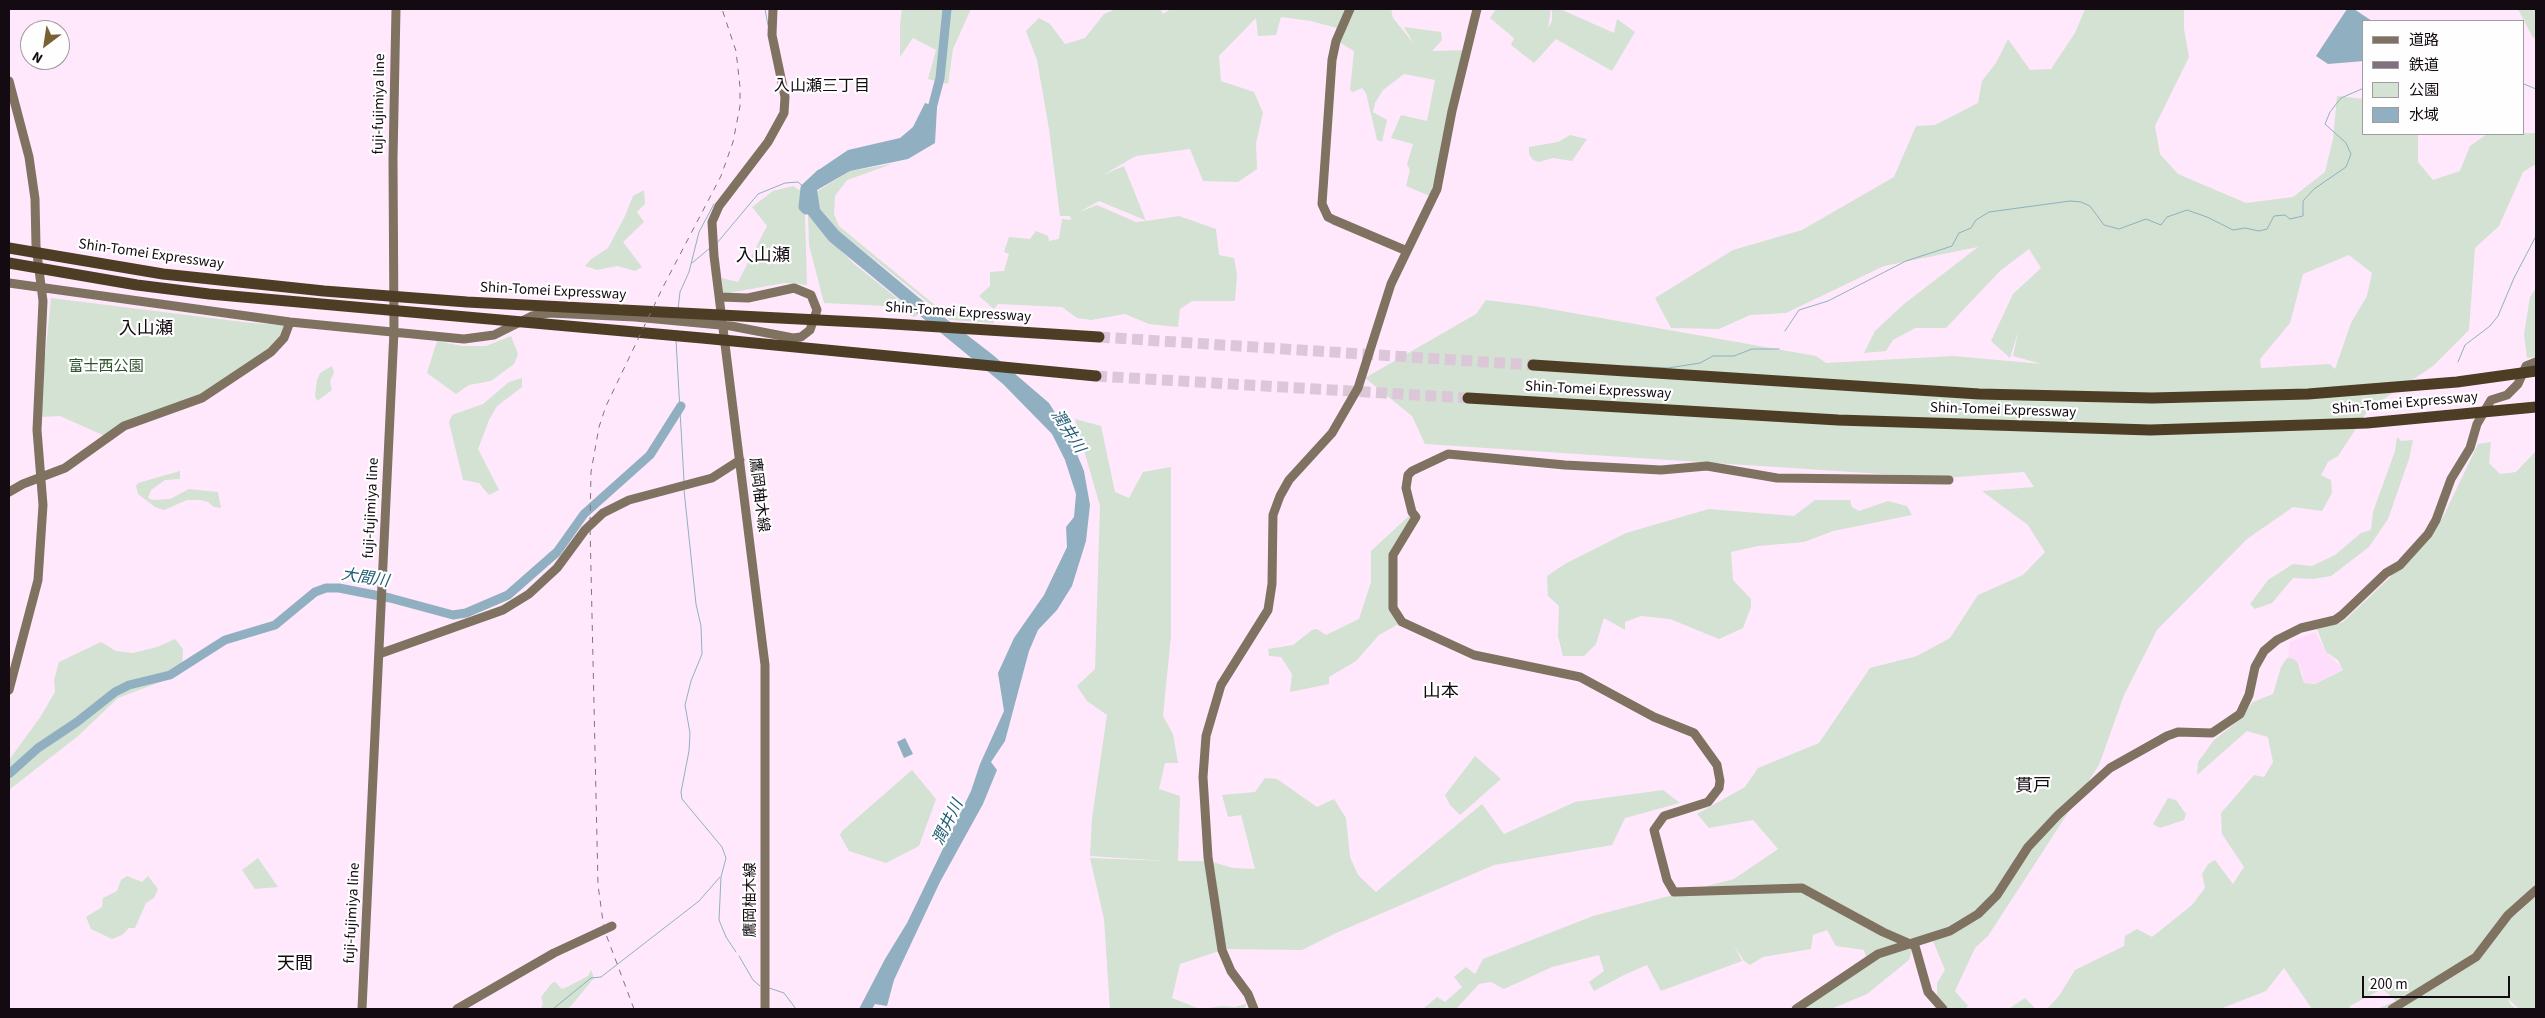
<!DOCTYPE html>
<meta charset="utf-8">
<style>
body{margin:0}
#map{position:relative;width:2545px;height:1018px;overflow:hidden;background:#ffe8fc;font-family:"Source Sans 3","Noto Sans JP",sans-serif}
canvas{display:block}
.frame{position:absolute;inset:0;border:10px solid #130a12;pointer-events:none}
.legend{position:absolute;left:2362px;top:20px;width:162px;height:115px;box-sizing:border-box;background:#fefefe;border:1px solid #a09ca0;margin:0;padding:6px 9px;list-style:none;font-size:15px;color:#130a12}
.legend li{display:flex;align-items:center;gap:10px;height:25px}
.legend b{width:25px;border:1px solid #a09ca0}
.north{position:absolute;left:20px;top:20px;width:50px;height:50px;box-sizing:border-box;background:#fefefe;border:1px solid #a09ca0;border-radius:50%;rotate:211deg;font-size:14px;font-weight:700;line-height:20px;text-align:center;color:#130a12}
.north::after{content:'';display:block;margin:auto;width:18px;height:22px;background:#7a6132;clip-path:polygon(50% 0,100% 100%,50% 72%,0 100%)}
.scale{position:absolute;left:2362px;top:976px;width:148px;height:22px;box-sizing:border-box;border:2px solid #130a12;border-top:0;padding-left:6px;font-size:15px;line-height:18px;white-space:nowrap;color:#130a12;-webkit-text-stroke:4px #fefefe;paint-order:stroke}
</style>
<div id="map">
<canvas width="2545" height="1018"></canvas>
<div class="frame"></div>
<ul class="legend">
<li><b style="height:6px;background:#7f7261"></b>道路</li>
<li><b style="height:6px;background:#81717f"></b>鉄道</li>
<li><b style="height:14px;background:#d3e2d2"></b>公園</li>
<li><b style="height:14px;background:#90b0c1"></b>水域</li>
</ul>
<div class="north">N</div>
<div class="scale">200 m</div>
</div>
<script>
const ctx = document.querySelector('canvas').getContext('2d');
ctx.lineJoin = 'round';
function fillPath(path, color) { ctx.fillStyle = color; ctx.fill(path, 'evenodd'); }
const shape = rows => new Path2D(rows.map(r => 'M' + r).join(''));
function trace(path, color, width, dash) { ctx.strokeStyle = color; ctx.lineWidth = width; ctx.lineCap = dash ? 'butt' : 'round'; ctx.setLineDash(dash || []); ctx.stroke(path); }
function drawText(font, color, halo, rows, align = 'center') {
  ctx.font = font + ' "Source Sans 3","Noto Sans JP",sans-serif'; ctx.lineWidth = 4.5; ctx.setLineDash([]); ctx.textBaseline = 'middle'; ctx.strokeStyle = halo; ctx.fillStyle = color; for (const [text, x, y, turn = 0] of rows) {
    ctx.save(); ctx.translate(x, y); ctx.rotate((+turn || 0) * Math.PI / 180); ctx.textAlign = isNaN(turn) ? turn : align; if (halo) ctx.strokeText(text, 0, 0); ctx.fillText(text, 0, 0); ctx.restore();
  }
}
const built = shape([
 [2315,632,2326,652,2343,669,2316,683,2304,683,2303,674,2299,663,2294,659,2288,658,2290,642]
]);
const green = shape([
 [902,9,971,9,953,49,948,84,928,79,936,50,913,38,900,57,900,25],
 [1116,9,1160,9,1163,14,1171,9,1391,9,1393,18,1414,44,1404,27,1441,32,1442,40,1432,51,1468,50,1430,196,1406,186,1410,170,1407,164,1413,144,1391,138,1401,115,1427,121,1435,80,1404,74,1383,90,1375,103,1373,112,1387,120,1382,142,1377,140,1366,93,1362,88,1353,92,1350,90,1354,51,1339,42,1337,28,1311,21,1281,17,1276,35,1258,36,1256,18,1219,56,1221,81,1254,92,1263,113,1256,143,1257,169,1238,182,1203,181,1190,149,1136,156,1103,175,1124,166,1146,221,1179,216,1216,229,1219,255,1234,258,1237,275,1235,301,1192,301,1180,309,1178,327,1149,324,1125,314,1091,320,1077,318,1062,307,998,304,994,309,979,296,990,286,990,272,1004,271,1009,254,1004,252,1009,237,1030,239,1036,231,1048,236,1049,241,1059,239,1062,219,1071,220,1070,216,1060,216,1049,129,1037,60,1026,31,1039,18,1050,24,1065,44,1085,38,1104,14],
 [1099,201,1145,220,1145,221,1136,222,1097,205,1079,212],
 [1496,9,1551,9,1548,28,1552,21,1552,9,1560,9,1614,33,1617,19,1635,32,1612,71,1556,39,1534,63,1511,45,1514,38,1490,18],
 [2085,9,2184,9,2184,29,2189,57,2155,126,2160,154,2178,174,2246,203,2293,197,2325,172,2333,139,2337,96,2364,99,2364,134,2418,134,2418,162,2433,180,2460,171,2470,146,2487,134,2536,133,2536,164,2523,172,2499,226,2475,248,2469,330,2433,366,2369,409,2338,456,2328,462,2321,475,2331,480,2332,493,2322,511,2293,507,2247,539,2157,630,2124,695,2099,765,1988,936,1975,948,1955,991,1968,1006,1965,1009,1949,1009,1937,997,1937,983,1945,970,1933,941,1912,941,1899,937,1912,950,1909,960,1867,994,1831,1009,1796,1009,1869,965,1864,950,1836,946,1827,930,1813,935,1811,949,1763,957,1750,965,1744,961,1734,945,1742,961,1661,991,1647,965,1624,975,1594,991,1589,982,1604,971,1599,955,1552,967,1504,989,1491,982,1479,984,1456,1009,1423,1009,1437,997,1445,1002,1462,987,1454,977,1466,967,1475,974,1483,959,1593,916,1734,879,1778,849,1753,820,1709,828,1697,814,1745,787,1758,768,1819,743,1870,668,1917,656,1950,638,1978,595,2023,575,2045,552,2028,525,1982,491,2034,487,2024,472,1944,478,1425,444,1412,416,1365,378,1476,314,1486,300,1533,306,1816,356,1826,363,1953,356,2042,364,2013,356,2018,332,2010,358,1991,341,2013,294,2041,268,2029,249,2000,271,1946,328,1915,328,1893,340,1886,351,1864,353,1875,331,1904,304,1978,247,1884,266,1786,313,1750,315,1719,329,1671,328,1655,298,1733,250,1802,230,1894,177,1916,126,1935,125,1978,103,1982,81,1996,63,2008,39,2030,70,2051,69,2075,33],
 [2349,255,2372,273,2367,296,2351,323,2335,369,2330,364,2261,368,2260,359,2290,323,2303,274],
 [2518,9,2536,9,2536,40,2532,36],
 [1570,135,1587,139,1572,161,1553,158,1539,162,1533,160,1529,154,1529,147,1558,142],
 [892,164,847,180,835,196,834,214,839,226,942,311,992,315,994,323,950,320,839,231,820,209,816,192,850,171],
 [793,186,801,191,799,206,805,215,807,285,784,283,723,294,722,278,738,282,767,226,752,207,773,191],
 [644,190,645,204,637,212,644,222,623,242,642,267,635,271,617,266,597,270,585,266,590,260,608,248,625,216,633,196],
 [808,215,853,263,918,315,914,317,888,306,824,303,809,245],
 [2536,288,2536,357,2527,358,2524,334,2530,297],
 [51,298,251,323,287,325,279,341,198,397,105,436,60,416,39,417],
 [511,336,518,354,514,364,491,381,469,385,456,394,427,373,437,341,462,346,486,346],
 [332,366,334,373,330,381,332,390,317,401,315,396,317,380,320,373],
 [522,378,522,387,497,406,489,420,478,449,499,490,489,495,479,483,463,480,449,422,452,415,483,404,509,382],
 [1075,419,1101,426,1115,492,1129,498,1143,472,1171,467,1171,636,1163,716,1173,734,1178,763,1165,763,1159,789,1180,796,1178,861,1209,861,1233,868,1255,869,1241,815,1228,817,1222,795,1255,792,1265,778,1277,779,1317,807,1334,799,1346,818,1350,857,1358,875,1376,892,1482,804,1504,834,1575,802,1663,790,1680,803,1625,818,1612,845,1494,865,1336,933,1302,950,1225,949,1180,964,1172,998,1200,1009,1222,1006,1235,1007,1246,1004,1245,1009,1110,1009,1104,919,1090,858,1168,861,1090,856,1092,818,1107,715,1087,701,1077,686,1095,669,1100,506],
 [2397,437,2401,441,2413,440,2409,459,2388,519,2369,547,2331,576,2313,579,2293,578,2272,603,2255,609,2250,604,2268,580,2293,564,2312,566,2335,555,2361,533,2371,530,2373,512,2395,451],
 [2491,442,2489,463,2500,474,2516,472,2536,451,2536,889,2509,909,2517,914,2536,895,2536,1009,2519,1009,2508,999,2511,1005,2517,1009,2377,1009,2396,1001,2385,991,2380,990,2350,1006,2348,1003,2351,1009,2312,1009,2284,968,2266,991,2220,1009,2047,1009,2059,996,2075,970,2124,946,2125,936,2137,929,2152,937,2192,905,2205,888,2202,874,2208,864,2215,860,2233,884,2244,867,2222,834,2221,813,2254,775,2264,777,2273,762,2268,737,2247,731,2197,775,2198,762,2214,740,2238,721,2253,702,2273,694,2281,667,2287,658,2294,659,2298,663,2304,683,2315,684,2343,670,2338,660,2326,652,2317,629,2343,622,2424,545,2444,515,2478,444],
 [180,471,180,479,165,480,151,490,148,498,153,500,170,499,189,489,218,492,221,508,214,507,208,502,200,500,187,500,164,510,155,507,138,494,136,486,138,483],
 [1815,500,1850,500,1852,507,1859,511,1888,501,1907,506,1912,515,1833,531,1804,542,1758,546,1731,552,1733,580,1751,599,1751,607,1743,628,1719,639,1670,619,1641,616,1625,622,1625,630,1604,618,1596,644,1584,656,1563,656,1558,636,1559,606,1548,596,1547,576,1565,564,1626,533,1709,509,1794,516],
 [1411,514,1414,520,1393,555,1393,608,1402,622,1379,635,1356,661,1329,677,1329,684,1290,692,1292,674,1281,657,1269,656,1268,649,1293,645,1312,630,1317,629,1326,635,1359,619,1371,582,1371,551],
 [175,639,183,649,182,667,179,675,118,698,78,736,9,790,9,760,41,716,55,692,54,680,59,662,101,642,116,651,133,653,157,647],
 [1475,756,1501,779,1460,815,1450,805,1445,795],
 [912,770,936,799,919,846,886,863,849,851,840,835,842,831],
 [2168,798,2176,800,2186,814,2184,820,2160,828,2153,824],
 [258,858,278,887,255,889,242,870],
 [127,876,142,882,148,876,158,889,154,898,146,903,135,928,129,928,122,935,112,939,91,929,86,917,102,907,103,898,117,891,121,880],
 [591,970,594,978,571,1006,567,1009,541,1009,543,1003,541,997,552,983,555,982,562,989,567,987,588,976],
 [2025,998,2036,1009,2011,1009,2010,1008]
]);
const water = shape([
 [2347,9,2354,9,2372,21,2364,21,2364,61,2328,64,2316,56],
 [925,103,937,107,935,143,908,159,850,171,817,190,820,209,839,231,918,297,993,355,1049,403,1069,435,1084,471,1090,505,1086,541,1072,586,1057,610,1038,630,1029,651,1005,741,991,762,997,770,983,804,940,882,894,980,887,1006,875,1004,872,1009,859,1009,885,959,907,923,971,791,980,764,1004,711,998,673,1014,638,1044,595,1067,547,1066,527,1074,517,1076,494,1065,460,1052,434,1003,384,829,241,801,206,817,171,848,150,900,138,913,127],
 [905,738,913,754,904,758,897,742]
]);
const stream = shape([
 [765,9,768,25],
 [2524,84,2536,89],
 [717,243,758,194,785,183,798,182,805,188],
 [692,263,710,248],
 [678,309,680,292,689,272,699,232,714,204],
 [1785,331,1799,310,1828,301,1906,261,1952,246,1959,233,1971,228,1976,220,1989,212,2070,201,2081,202,2090,206,2104,225,2119,229,2146,219,2161,225,2167,217,2187,210,2207,217,2233,230,2245,228,2259,231,2267,229,2274,216,2285,215,2290,219,2303,216,2303,201,2314,189,2346,167,2351,154,2346,143,2325,124,2330,112,2341,98,2364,88],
 [676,340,684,481],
 [2458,362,2465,345,2490,326,2498,316,2514,278,2536,236],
 [1630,366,1668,368,1700,363,1713,356,1734,356,1752,349,1779,349],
 [684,490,696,604,701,626,702,654,691,681,685,705,690,733,689,751,681,792,682,799,722,847,726,858,721,877,719,920,726,937,736,952],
 [739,956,753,980,760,986],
 [769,988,784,993,796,1009],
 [553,1009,591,978,601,977,699,901,720,877]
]);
const river = shape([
 [930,116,940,78,947,9],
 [806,210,803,207,805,188,820,174],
 [9,774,38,748,77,722,115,692,129,685,170,675,225,640,275,625,315,592,326,588,339,588,390,598,453,615,466,613,508,595,557,552,584,514,650,455,681,406]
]);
const highwayTunnel = shape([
 [1099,337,1533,365],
 [1096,376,1468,398]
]);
const secondary = shape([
 [1350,9,1336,41,1332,60,1322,204,1328,217,1334,220,1407,251],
 [9,81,29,157,35,199,36,246,43,301,37,430,43,505,38,580,9,690],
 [9,283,290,322,464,339,494,335,532,316,549,313,635,317,731,326,793,338,801,337,810,330,817,310,811,295,794,288,748,298,720,297],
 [9,492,23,484,65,468,124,426,202,398,271,352,284,338,290,322],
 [379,654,503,610,529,594,557,568,585,530,603,513,629,500,712,478,740,460],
 [362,1009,394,331,393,159,396,9],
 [457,1009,554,953,612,926],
 [765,1009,765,665,714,256,712,222,719,206,768,142,784,113,785,97,772,35,773,9],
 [1254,1009,1248,994,1231,971,1222,950,1208,857,1203,777,1206,736,1221,685,1268,610,1272,584,1273,515,1280,496,1289,480,1332,433,1358,388,1391,284,1437,189,1452,111,1477,9],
 [1796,1009,1878,954,1950,931,1978,914,1997,895,2028,847,2058,815,2110,768,2167,736,2178,732,2212,733,2240,714,2249,695,2255,667,2264,651,2277,640,2301,628,2335,620,2342,615,2386,573,2400,565,2428,534,2436,520,2451,479,2470,448,2477,424,2491,400,2507,395,2518,384,2526,366,2536,362],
 [1943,1009,1928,992,1915,946,1883,932,1802,888,1674,892,1667,880,1654,830,1664,816,1708,802,1719,788,1720,781,1717,765,1694,733,1654,717,1580,677,1474,655,1402,622,1393,608,1393,555,1416,517,1412,512,1406,488,1408,475,1412,471,1448,454,1565,465,1661,470,1707,466,1777,478,1949,480],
 [2392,1009,2476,957,2508,915,2536,890]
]);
const highway = shape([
 [9,248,163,274,324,291,467,302,877,323,1099,337],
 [9,263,137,285,209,294,702,338,1096,376],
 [1533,365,1979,394,2152,398,2308,394,2457,382,2536,371],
 [1468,398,1838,420,2150,430,2367,423,2536,407]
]);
const rail = shape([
 [634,1009,604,929,598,885,590,525,591,472,599,427,606,406,663,287,721,176,733,142,740,106,740,87,736,51,722,9]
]);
const streetNames = [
 ["fuji-fujimiya line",380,104,-89],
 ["Shin-Tomei Expressway",151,255,8],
 ["Shin-Tomei Expressway",553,292,3],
 ["Shin-Tomei Expressway",958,313,4],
 ["Shin-Tomei Expressway",1598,391,3],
 ["Shin-Tomei Expressway",2405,404,-5],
 ["Shin-Tomei Expressway",2003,411,2],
 ["鷹岡柚木線",758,495,83],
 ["fuji-fujimiya line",372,508,-87],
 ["鷹岡柚木線",752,900,-90],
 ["fuji-fujimiya line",353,913,-87]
];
const parkNames = [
 ["富士西公園",106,368]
];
const neighbourhoodNames = [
 ["入山瀬三丁目",822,87]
];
const waterNames = [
 ["潤井川",1067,432,57],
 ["大間川",365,579,9],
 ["潤井川",949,823,-64]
];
const quarterNames = [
 ["入山瀬",763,257],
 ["入山瀬",146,330],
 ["山本",1441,693],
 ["貫戸",2033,787],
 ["天間",295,965]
];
fillPath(built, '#fedcfb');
fillPath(green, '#d3e2d2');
fillPath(water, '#90b0c1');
trace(stream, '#90b0c1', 1);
trace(river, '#90b0c1', 9);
trace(highwayTunnel, '#dcc7d9', 11, [11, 5.5]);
trace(secondary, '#7f7261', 9);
trace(highway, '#4e3d25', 11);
trace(rail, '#81717f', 1, [6, 6]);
drawText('15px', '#130a12', '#fefefe', streetNames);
drawText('15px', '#2e532f', '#fefefe', parkNames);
drawText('16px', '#130a12', '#fefefe', neighbourhoodNames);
drawText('italic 16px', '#225c76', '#fefefe', waterNames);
drawText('18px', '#130a12', '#fefefe', quarterNames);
</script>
